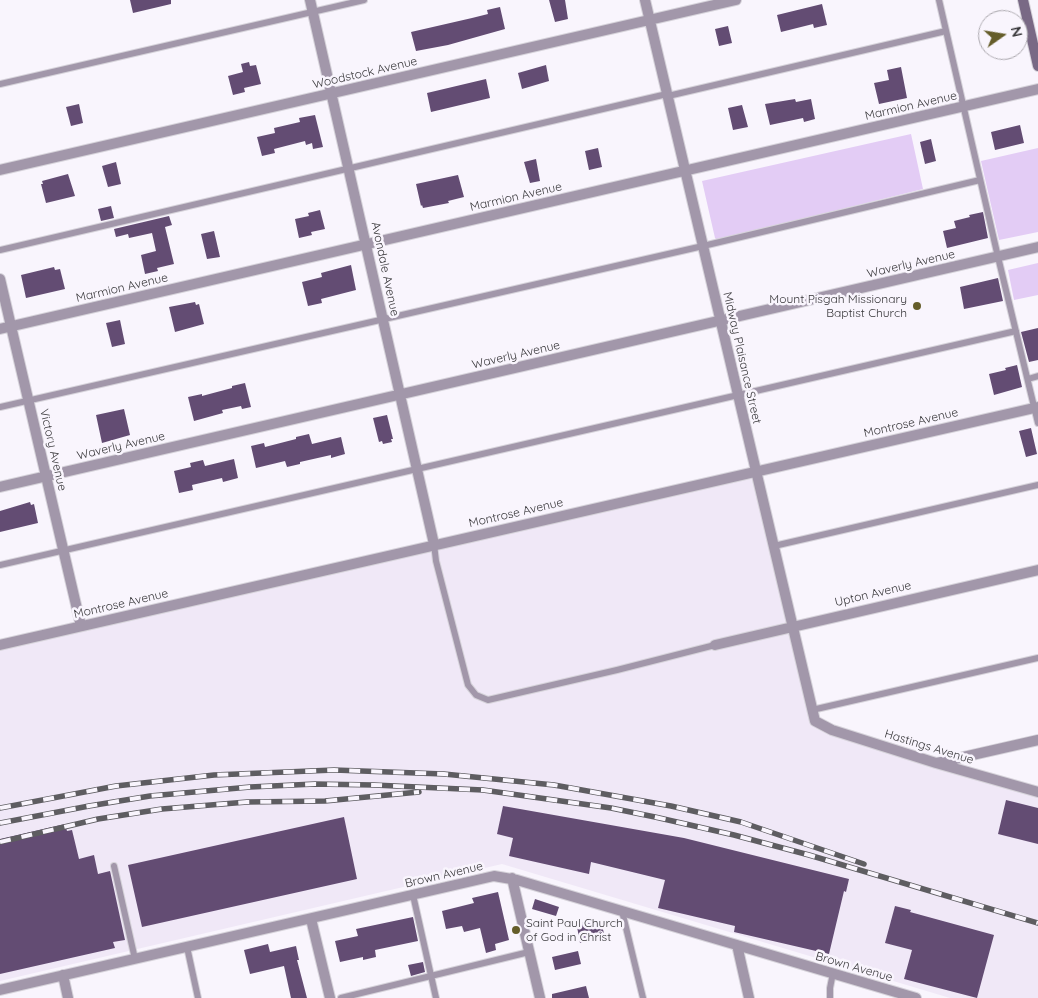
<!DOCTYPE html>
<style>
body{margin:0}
#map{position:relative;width:1038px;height:998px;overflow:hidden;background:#f9f5fd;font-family:Quicksand,sans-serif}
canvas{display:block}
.north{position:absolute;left:978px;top:10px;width:50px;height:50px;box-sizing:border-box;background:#f9f5fd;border:1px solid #aca9af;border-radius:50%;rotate:77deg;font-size:14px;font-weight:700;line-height:20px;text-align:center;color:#38373a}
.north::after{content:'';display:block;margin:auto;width:18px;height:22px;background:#655d2a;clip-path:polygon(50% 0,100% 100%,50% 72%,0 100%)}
</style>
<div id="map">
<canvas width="1038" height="998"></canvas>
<div class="north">N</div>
</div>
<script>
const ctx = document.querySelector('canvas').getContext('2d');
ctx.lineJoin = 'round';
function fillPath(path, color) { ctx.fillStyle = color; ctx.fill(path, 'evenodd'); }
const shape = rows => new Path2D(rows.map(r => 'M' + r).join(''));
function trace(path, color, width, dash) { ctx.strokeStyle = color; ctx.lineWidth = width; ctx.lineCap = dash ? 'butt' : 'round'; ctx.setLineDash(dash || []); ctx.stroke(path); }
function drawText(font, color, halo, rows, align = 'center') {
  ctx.font = font + ' Quicksand,sans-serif'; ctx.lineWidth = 5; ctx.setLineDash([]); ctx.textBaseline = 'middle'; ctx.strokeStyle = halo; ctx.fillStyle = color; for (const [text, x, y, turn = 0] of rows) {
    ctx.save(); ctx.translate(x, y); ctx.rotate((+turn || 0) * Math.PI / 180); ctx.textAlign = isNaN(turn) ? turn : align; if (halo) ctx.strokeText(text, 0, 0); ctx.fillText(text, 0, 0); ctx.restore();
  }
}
const built = shape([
 [756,471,815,721,1038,790,1038,998,950,998,502,864,0,981,0,645]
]);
const green = shape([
 [911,134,923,189,717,240,715,238,702,181],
 [1038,148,1038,232,999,240,981,161],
 [1038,263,1038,295,1014,300,1008,270]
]);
const building = shape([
 [130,0,171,0,171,4,133,13],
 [549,0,565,0,568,19,555,22],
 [822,4,827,25,814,28,813,24,781,32,777,15],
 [500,7,505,29,448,45,416,51,411,32,472,18,488,14,487,10],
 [728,26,732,43,719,46,715,29],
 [249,62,250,66,256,65,261,84,244,88,245,92,233,95,228,76,243,72,241,64],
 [546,65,549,81,522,89,518,73],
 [901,67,907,98,879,104,874,83,889,80,887,70],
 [486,79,490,98,431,112,427,93],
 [795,99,796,102,811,99,815,119,804,122,803,118,770,125,765,104],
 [79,104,83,123,71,126,66,107],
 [742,105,748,127,733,130,728,108],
 [315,115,323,147,313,149,312,143,306,145,305,141,274,149,275,153,262,156,257,137,275,133,274,128,300,122,299,118],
 [1020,125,1024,143,995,150,991,132],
 [931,139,936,161,925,164,920,142],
 [598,148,602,167,589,170,585,151],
 [536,159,540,181,530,183,524,162],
 [116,162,121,184,108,187,102,166],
 [68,174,75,196,46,203,41,184,43,184,42,181],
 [458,175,464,197,448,201,449,203,423,208,422,205,421,206,416,184],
 [111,206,114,218,101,221,98,209],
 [320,210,325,229,311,232,312,235,299,238,295,219,309,216,308,213],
 [983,212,988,238,947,248,943,231,956,228,954,221,970,217,969,215],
 [169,216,172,225,165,227,174,264,157,268,158,271,145,274,141,255,156,251,152,233,129,238,128,234,116,237,114,229],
 [214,231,220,257,207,259,201,234],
 [351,265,356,290,321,299,322,303,308,306,302,282,322,277,321,273],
 [54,267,55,270,60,269,65,289,26,298,21,275],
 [998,278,1003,301,964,309,960,287],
 [195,302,196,305,199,304,204,324,175,332,169,307],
 [120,320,125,344,112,347,106,323],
 [1038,328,1038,360,1029,362,1021,332],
 [1017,365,1022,387,994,395,989,374,1006,370,1005,368],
 [245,383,251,407,242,409,241,406,222,410,223,413,194,421,188,397,202,394,202,396,232,388,232,386],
 [124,409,130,435,102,443,96,415],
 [387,415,393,439,391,439,392,442,383,444,382,441,379,442,373,418],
 [1031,428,1037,454,1026,457,1019,431],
 [309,434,312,444,341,437,345,454,331,458,331,455,300,462,300,464,287,467,285,461,256,468,251,446,264,443,265,447,296,439,296,437],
 [234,459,238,478,223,482,222,478,192,485,193,490,179,493,174,471,191,467,190,463,203,460,205,466],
 [30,502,31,505,34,504,38,523,0,532,0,511],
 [1006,800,1038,808,1038,844,998,834],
 [503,806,684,838,849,879,846,892,844,891,829,954,734,932,735,926,658,908,665,880,591,862,589,874,509,856,513,838,497,834],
 [344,817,357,879,142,927,128,865],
 [65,824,67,831,72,830,79,859,94,855,98,874,110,871,125,940,113,942,115,948,0,974,0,839],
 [498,892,509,940,495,944,496,950,486,953,480,928,464,932,462,926,446,929,442,911,474,903,472,898],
 [535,899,559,907,556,916,532,909],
 [895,906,911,910,910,912,994,935,977,998,904,979,912,950,885,943],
 [413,917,418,941,375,950,376,957,363,960,363,957,340,962,335,941,358,936,356,929],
 [576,921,602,925,605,938,580,943],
 [268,944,270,952,296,946,299,960,297,960,307,998,291,998,284,966,250,974,244,950],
 [578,951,581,964,555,970,552,957],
 [423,962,425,972,411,976,408,965],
 [586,986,589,998,552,998,552,994]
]);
const service = shape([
 [939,0,998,257,1038,423],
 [0,84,364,0],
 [668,96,946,31],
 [0,250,667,94],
 [1028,379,1038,376],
 [0,407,703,246,980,180],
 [434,544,436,561,468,685,476,695,488,700,617,670,715,645],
 [774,546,1038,485],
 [0,565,1016,331],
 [812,710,1038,658],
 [114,866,135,959],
 [413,895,436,998],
 [622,911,643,998],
 [187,947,198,998],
 [341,998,529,952],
 [830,998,830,988,833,973]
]);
const minor = shape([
 [310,0,434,544],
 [645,0,815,721,832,730,936,763,1038,792],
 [0,170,736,0],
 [0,279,81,626],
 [0,329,1038,89],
 [0,487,1038,247],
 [0,645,1038,407],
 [715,645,1038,570],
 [937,763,1038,740],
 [512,878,540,998],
 [311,919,330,998],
 [737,945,749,998],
 [63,975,68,998],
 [0,990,494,876,517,880,916,998]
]);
const secondary = shape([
 [1023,0,1038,66]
]);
const rail = shape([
 [0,808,116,786,214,775,334,770,444,774,554,785,671,806,741,822,864,864],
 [0,823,89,806,150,796,250,787,315,784,374,785,483,790,611,808,655,817,734,835,809,855,1038,923],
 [0,842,98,819,162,809,247,802,325,801,419,792]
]);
const markers = [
 [917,306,5,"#655d2a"],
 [516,930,5,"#655d2a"]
];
const streetNames = [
 ["Woodstock Avenue",365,73,-13],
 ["Marmion Avenue",911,106,-13],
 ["Marmion Avenue",516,197,-13],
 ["Waverly Avenue",911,264,-13],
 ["Avondale Avenue",385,269,78],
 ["Marmion Avenue",122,288,-13],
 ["Waverly Avenue",516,355,-13],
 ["Midway Plaisance Street",742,358,77],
 ["Montrose Avenue",911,423,-13],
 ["Waverly Avenue",121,446,-13],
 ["Victory Avenue",53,450,77],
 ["Montrose Avenue",516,513,-13],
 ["Upton Avenue",873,594,-13],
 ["Montrose Avenue",121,604,-13],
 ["Hastings Avenue",929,747,17],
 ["Brown Avenue",444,875,-13],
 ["Brown Avenue",854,967,16]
];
const poiNames = [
 ["Mount Pisgah Missionary",907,299],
 ["Baptist Church",907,313],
 ["Saint Paul Church",526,923,"left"],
 ["of God in Christ",526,937,"left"]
];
fillPath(built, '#f0e8f7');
fillPath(green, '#e3ccf5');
fillPath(building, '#634c73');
trace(service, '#d6d3da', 8);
trace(minor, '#d6d3da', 12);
trace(secondary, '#d6d3da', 12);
trace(service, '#a297aa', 6);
trace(minor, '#a297aa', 10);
trace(secondary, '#796985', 10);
trace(rail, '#5e5d61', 5.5);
trace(rail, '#f9f5fd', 4, [11]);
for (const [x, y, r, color] of markers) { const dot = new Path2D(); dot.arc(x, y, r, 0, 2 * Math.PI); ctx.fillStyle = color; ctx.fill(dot); trace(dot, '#f9f5fd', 2); }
drawText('12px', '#38373a', '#f9f5fd', streetNames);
drawText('12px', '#38373a', '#f9f5fd', poiNames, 'right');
</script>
